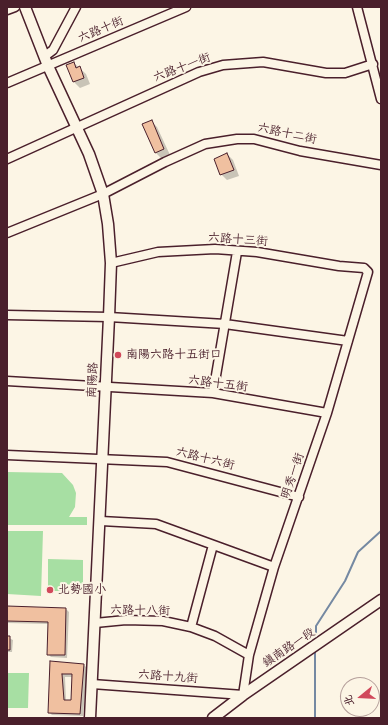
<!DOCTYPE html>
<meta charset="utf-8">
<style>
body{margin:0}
#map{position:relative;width:388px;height:725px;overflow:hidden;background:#fcf5e5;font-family:Sriracha,"LXGW WenKai TC",sans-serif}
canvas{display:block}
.frame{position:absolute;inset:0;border:8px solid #4a1f2b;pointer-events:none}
.north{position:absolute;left:340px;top:677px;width:40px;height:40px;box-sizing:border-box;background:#fcf5e5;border:1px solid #b59f9b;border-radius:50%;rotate:252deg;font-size:11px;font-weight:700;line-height:16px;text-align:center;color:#4a1f2b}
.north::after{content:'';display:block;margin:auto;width:14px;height:18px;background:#d1495b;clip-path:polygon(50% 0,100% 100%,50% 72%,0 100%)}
</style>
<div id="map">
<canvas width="388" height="725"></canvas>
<div class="frame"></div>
<div class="north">北</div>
</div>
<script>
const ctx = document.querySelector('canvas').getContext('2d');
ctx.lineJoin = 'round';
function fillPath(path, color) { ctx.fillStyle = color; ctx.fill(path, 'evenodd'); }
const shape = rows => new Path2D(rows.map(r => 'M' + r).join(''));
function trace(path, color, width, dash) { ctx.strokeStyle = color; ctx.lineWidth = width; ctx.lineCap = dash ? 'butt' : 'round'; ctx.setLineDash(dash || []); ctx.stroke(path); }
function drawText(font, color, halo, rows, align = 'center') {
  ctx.font = font + ' Sriracha,"LXGW WenKai TC",sans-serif'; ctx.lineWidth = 4; ctx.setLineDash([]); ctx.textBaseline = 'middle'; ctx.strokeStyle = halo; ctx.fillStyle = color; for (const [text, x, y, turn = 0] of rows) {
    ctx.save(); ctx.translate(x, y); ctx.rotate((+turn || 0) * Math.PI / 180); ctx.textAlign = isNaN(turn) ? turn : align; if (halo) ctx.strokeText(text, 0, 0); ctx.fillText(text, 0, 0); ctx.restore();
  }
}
const green = shape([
 [7,472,62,473,73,485,76,493,75,507,69,517,87,517,87,525,7,525],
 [7,531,43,531,41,596,7,594],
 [48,559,83,560,83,591,48,591],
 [7,673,29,673,28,708,7,708]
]);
const shadow = shape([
 [74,63,86,74,90,84,80,88,74,82,68,66],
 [151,121,157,127,170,155,162,159,156,153,144,125],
 [227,154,233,160,239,176,227,180,221,174],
 [7,607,66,609,69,612,67,658,51,657,48,654,49,624,7,623],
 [7,637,13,640,12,652,7,652],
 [51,662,84,665,87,668,83,716,52,715,49,712],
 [65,677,73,677,72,702,66,701]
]);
const stream = shape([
 [316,640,316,626,345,581,358,552,381,531],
 [315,718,315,649]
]);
const building = shape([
 [74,62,76,68,80,66,84,78,73,82,66,65,74,62],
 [152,120,164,149,155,153,142,124,152,120],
 [227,153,234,170,220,175,214,159,227,153],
 [7,606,66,608,65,655,47,655,48,622,7,621,7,606],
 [7,636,10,636,10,650,7,650,7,636],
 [50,661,84,664,80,714,48,713,50,661],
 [62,674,72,674,71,700,64,700,62,674]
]);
const minor = shape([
 [357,7,381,99],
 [7,10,15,7],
 [45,56,53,50,76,7],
 [7,83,186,7],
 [7,159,199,72,223,65,263,62,326,73,345,73,373,64],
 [7,233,103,194,165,162,205,144,237,139,254,139,300,151,381,165],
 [7,315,109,317,225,324,348,341],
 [7,381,213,393,327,413],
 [213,393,237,252],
 [7,455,167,462,299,497],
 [101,521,156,524,274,567],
 [95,623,126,620,163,621,191,627,215,636,249,655],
 [191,627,213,545],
 [92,684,243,695,249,655,274,567,327,413,368,272,364,268,339,266,257,252,215,249,158,252,111,263]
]);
const tertiary = shape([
 [25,7,48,66,89,154,103,194,108,224,111,263,109,317,90,718],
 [213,718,243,695,381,600]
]);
const markers = [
 [118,355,4,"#d1495b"],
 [50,590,4,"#d1495b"]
];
const streetNames = [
 ["六路十街",101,30,-23],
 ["六路十一街",182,68,-21],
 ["六路十二街",287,134,12],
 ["六路十三街",238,240,4],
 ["南陽路",93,380,-87],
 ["六路十五街",218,384,7],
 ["六路十六街",205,459,14],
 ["明秀一街",293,476,-71],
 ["六路十八街",140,611,1],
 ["鎮南路一段",289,648,-34],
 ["六路十九街",168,677,4]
];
const poiNames = [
 ["南陽六路十五街口",126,355],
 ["北勢國小",58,590]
];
fillPath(green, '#a7dfa3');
fillPath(shadow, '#0003');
trace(stream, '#7589a2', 2);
fillPath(building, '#f0c0a0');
trace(building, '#4a1f2b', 1);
trace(minor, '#4a1f2b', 11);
trace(tertiary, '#4a1f2b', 13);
trace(minor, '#fcf5e5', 8);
trace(tertiary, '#fcf5e5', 10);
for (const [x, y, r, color] of markers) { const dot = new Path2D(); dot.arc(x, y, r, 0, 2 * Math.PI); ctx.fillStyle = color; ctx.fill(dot); trace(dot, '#fcf5e5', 1.5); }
drawText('12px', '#4a1f2b', '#fcf5e5', streetNames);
drawText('12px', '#4a1f2b', '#fcf5e5', poiNames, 'left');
</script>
